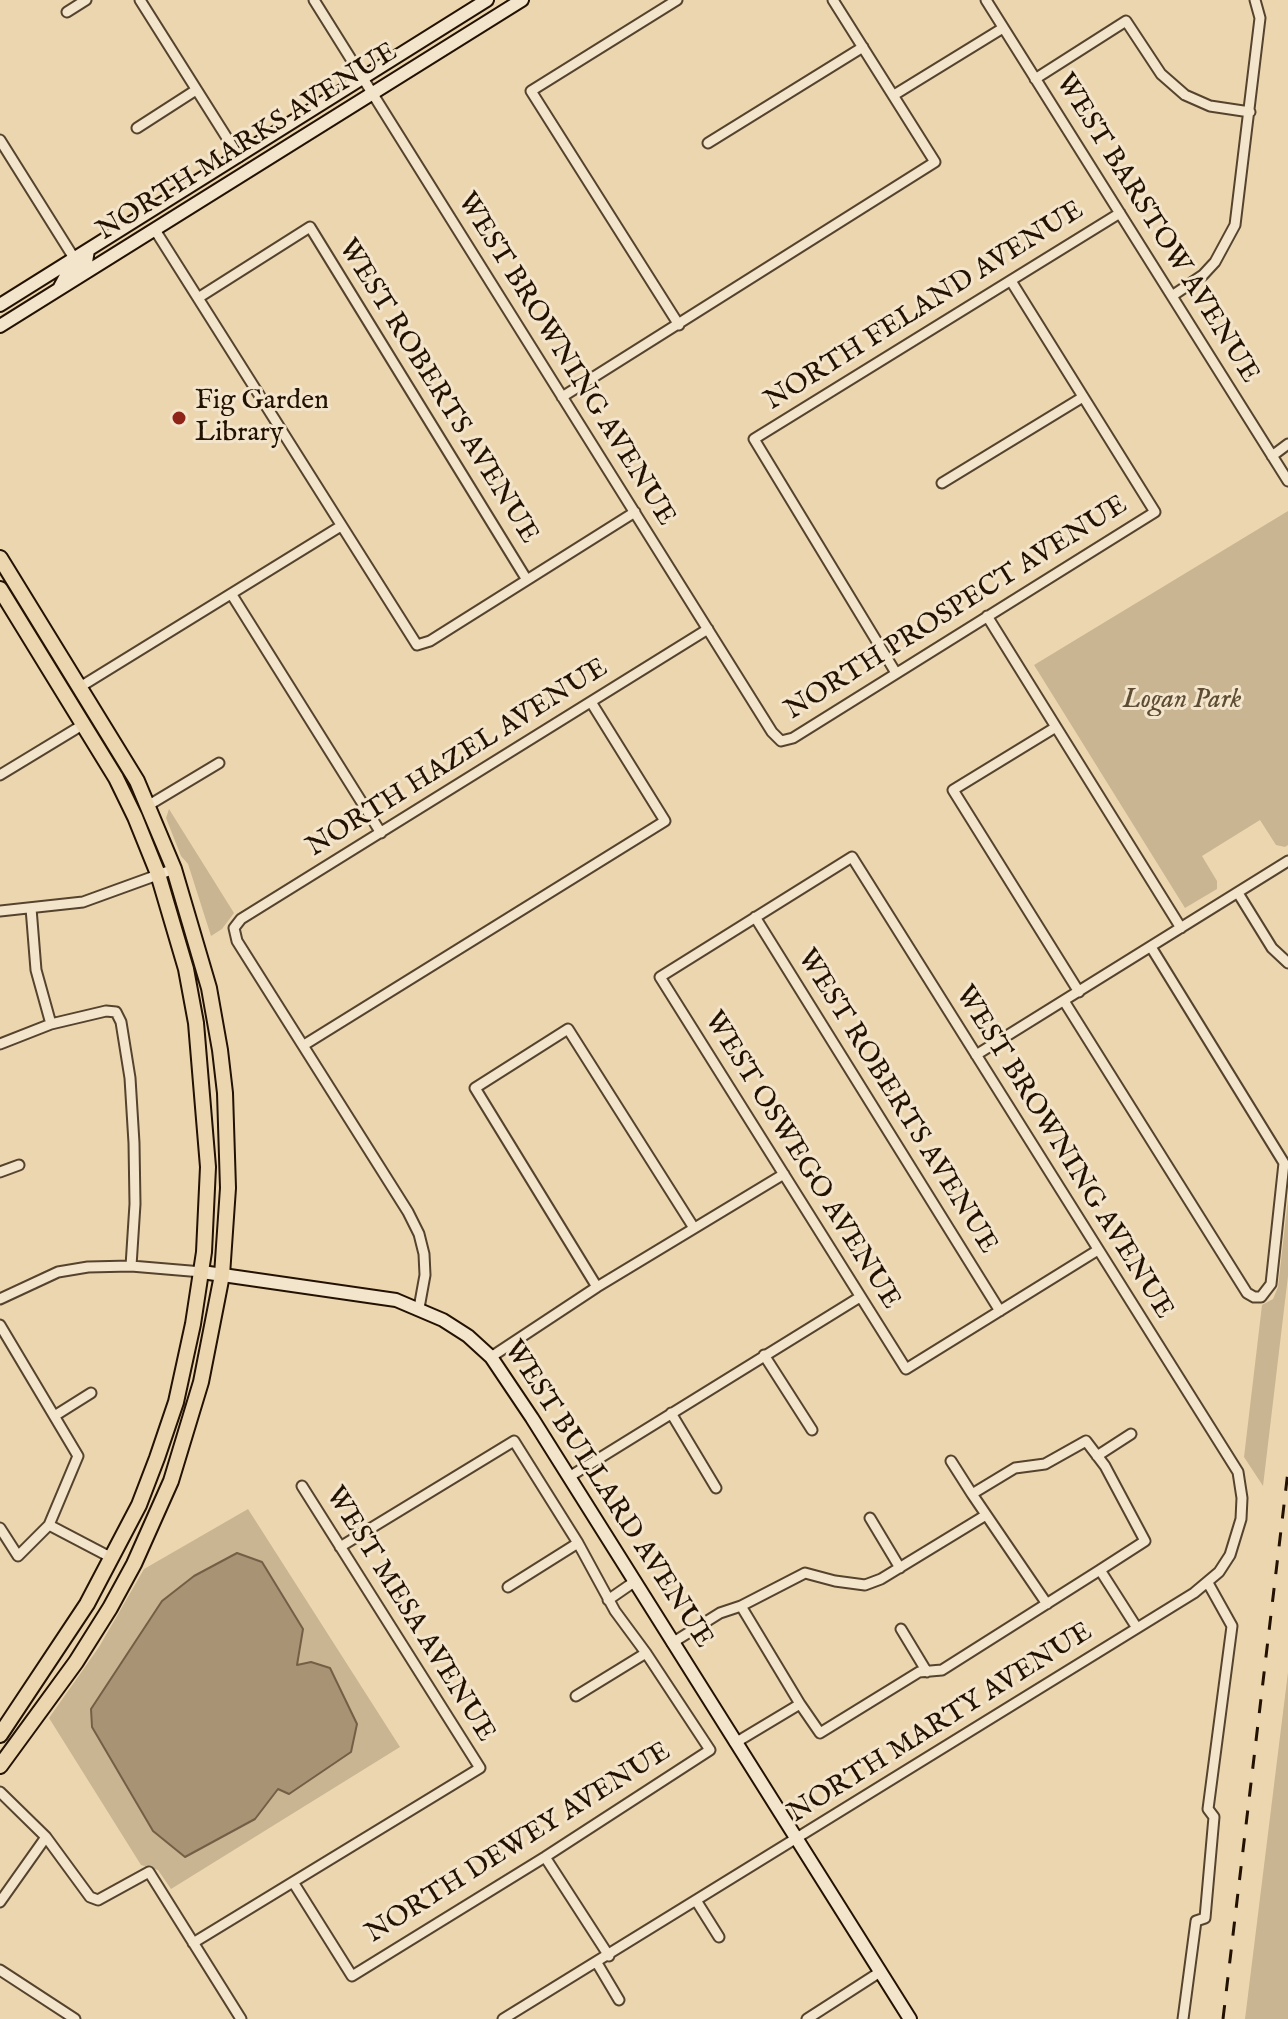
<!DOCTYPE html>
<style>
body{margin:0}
canvas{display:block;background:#ecd6b0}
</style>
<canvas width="1288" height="2019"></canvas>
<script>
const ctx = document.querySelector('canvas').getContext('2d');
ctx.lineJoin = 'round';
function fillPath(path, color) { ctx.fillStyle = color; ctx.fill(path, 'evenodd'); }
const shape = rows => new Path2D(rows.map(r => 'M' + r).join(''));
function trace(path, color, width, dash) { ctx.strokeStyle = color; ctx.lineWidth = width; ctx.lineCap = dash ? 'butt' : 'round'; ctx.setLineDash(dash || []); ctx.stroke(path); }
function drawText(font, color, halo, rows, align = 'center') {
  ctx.font = font + ' "IM FELL English",serif'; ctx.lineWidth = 6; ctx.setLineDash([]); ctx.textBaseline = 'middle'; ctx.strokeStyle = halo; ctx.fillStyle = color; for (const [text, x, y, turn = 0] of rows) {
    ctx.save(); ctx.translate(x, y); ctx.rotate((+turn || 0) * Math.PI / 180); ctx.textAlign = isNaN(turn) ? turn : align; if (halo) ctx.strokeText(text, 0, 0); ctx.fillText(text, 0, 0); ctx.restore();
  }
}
const green = shape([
 [1288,511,1288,845,1285,847,1276,845,1260,820,1202,856,1217,881,1217,889,1185,908,1034,665],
 [169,809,234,913,222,929,211,936,188,864,181,856,166,818],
 [1288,1199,1288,1276,1263,1486,1244,1457,1262,1305,1273,1299,1278,1287],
 [248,1509,400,1747,171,1889,158,1870,141,1865,49,1718,99,1647,144,1569],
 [1288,1672,1288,2019,1245,2019]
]);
const water = shape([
 [237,1553,262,1562,303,1629,297,1665,311,1662,330,1668,357,1724,351,1752,289,1794,278,1789,255,1819,185,1857,153,1831,92,1727,91,1709,162,1601,194,1576,237,1553]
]);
const street = shape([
 [140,0,239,157],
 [314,0,772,732,781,741,793,738,1155,512,1011,281],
 [677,0,531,91,679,325],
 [986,0,1288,481],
 [67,12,86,0],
 [1035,79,1126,21,1161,74,1185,95,1210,106,1250,112],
 [894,95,1003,28],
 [137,128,196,90],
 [0,140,74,258],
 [708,143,863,47],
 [155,230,417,645,430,641,635,512],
 [1172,296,1203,275,1215,262,1235,225,1260,18,1255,0],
 [198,298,310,227,527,580],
 [562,397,935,162,833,0],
 [1272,456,1288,444],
 [942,483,1083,397],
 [232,595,381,833],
 [987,616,1181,928],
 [896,673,754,439,1120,213],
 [80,687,341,526],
 [1056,727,953,790,1079,992],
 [0,775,84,724],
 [149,805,219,763],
 [1238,893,1272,948,1288,963],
 [31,908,36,970,51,1024],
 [0,911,83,902,174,869],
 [755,917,1000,1311],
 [1064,1001,1247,1293,1254,1297,1261,1297,1271,1284,1284,1163,1151,947],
 [0,1044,51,1024,106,1011,116,1012,121,1022,130,1078,134,1143,135,1204,131,1266],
 [304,1045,665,821,591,702],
 [976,1055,1288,861],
 [0,1172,19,1165],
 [597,1287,475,1088,568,1029,694,1228],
 [0,1299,58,1272,88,1267,131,1266,202,1272],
 [419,1308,425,1275,424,1254,419,1234,408,1212,237,941,234,928,241,919,708,629],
 [0,1325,78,1456,49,1525,18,1556,0,1528],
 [764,1355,812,1430],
 [491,1357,597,1287,784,1174],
 [671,1413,716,1488],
 [56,1415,91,1393],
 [1097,1456,1131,1434],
 [951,1461,972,1494],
 [569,1477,860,1297],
 [870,1518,900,1568],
 [49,1525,112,1558],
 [508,1587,578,1543],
 [608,1600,634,1582],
 [1047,1604,972,1494,1015,1468,1045,1464,1086,1441,1105,1466,1145,1541,1100,1570],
 [901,1629,927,1672],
 [672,1643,720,1613,741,1606],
 [576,1696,646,1653],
 [800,1704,741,1606,805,1573,835,1581,865,1585,881,1579,986,1515],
 [735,1743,800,1704,820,1733,919,1672,942,1670,1100,1570,1137,1628],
 [0,1792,46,1837,90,1897,98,1900,149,1872,241,2019],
 [545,1857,609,1956],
 [293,1882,352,1976,545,1857,710,1750,646,1653,615,1611,578,1543,514,1441,340,1547],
 [0,1902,46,1837],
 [697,1902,719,1937],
 [193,1943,480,1768,302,1486],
 [597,1963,619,2000],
 [0,1970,75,2019],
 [503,2019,1194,1593,1219,1572,1230,1555,1241,1519,1242,1498,1238,1472,852,857,660,977,906,1369,1098,1250],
 [807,2019,880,1972],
 [1183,2019,1196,1921,1205,1918,1214,1817,1208,1809,1232,1626,1208,1583]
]);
const secondary = shape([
 [60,287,67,274,86,262,88,250],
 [0,305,487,0],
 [0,326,522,0],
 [202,1272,396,1300,443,1320,468,1336,491,1357,532,1418,910,2019]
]);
const primary = shape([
 [0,558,137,781,174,869,209,988,220,1050,225,1093,228,1188,222,1275,201,1382,171,1481,134,1564,110,1608,76,1662,0,1766],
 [0,589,116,778,135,817,158,874,186,969,196,1023,208,1167,204,1252,193,1324,176,1402,157,1458,139,1505,87,1604,0,1735]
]);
const rail = shape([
 [1223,2019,1288,1471]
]);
const markers = [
 [179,418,8,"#8f2418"]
];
const streetNames = [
 ["NORTH MARKS AVENUE",248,143,-32],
 ["WEST BARSTOW AVENUE",1156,229,58],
 ["NORTH FELAND AVENUE",925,307,-32],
 ["WEST BROWNING AVENUE",565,360,58],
 ["WEST ROBERTS AVENUE",437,392,58],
 ["NORTH PROSPECT AVENUE",957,609,-32],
 ["NORTH HAZEL AVENUE",458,759,-32],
 ["WEST ROBERTS AVENUE",896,1102,58],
 ["WEST BROWNING AVENUE",1063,1153,58],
 ["WEST OSWEGO AVENUE",801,1161,58],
 ["WEST BULLARD AVENUE",607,1495,57],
 ["WEST MESA AVENUE",409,1615,58],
 ["NORTH MARTY AVENUE",941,1724,-32],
 ["NORTH DEWEY AVENUE",519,1844,-32]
];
const poiNames = [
 ["Fig Garden",195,402],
 ["Library",195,434]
];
const parkNames = [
 ["Logan Park",1182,701]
];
fillPath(green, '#cab592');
fillPath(water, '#a89374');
trace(water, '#735f46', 2);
trace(street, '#55432d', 13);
trace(secondary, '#231201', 16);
trace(primary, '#231201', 18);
trace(street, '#f3e4cc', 9);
trace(secondary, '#f3e4cc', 12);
trace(primary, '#ecd6b0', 14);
trace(rail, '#231201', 3, [14, 14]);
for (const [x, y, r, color] of markers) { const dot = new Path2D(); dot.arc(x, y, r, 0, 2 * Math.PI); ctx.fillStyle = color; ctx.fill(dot); trace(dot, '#f3e4cc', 3); }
drawText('28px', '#231201', '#f3e4cc', streetNames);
drawText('28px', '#231201', '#f3e4cc', poiNames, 'left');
drawText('italic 28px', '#5d4b34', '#f3e4cc', parkNames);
</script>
